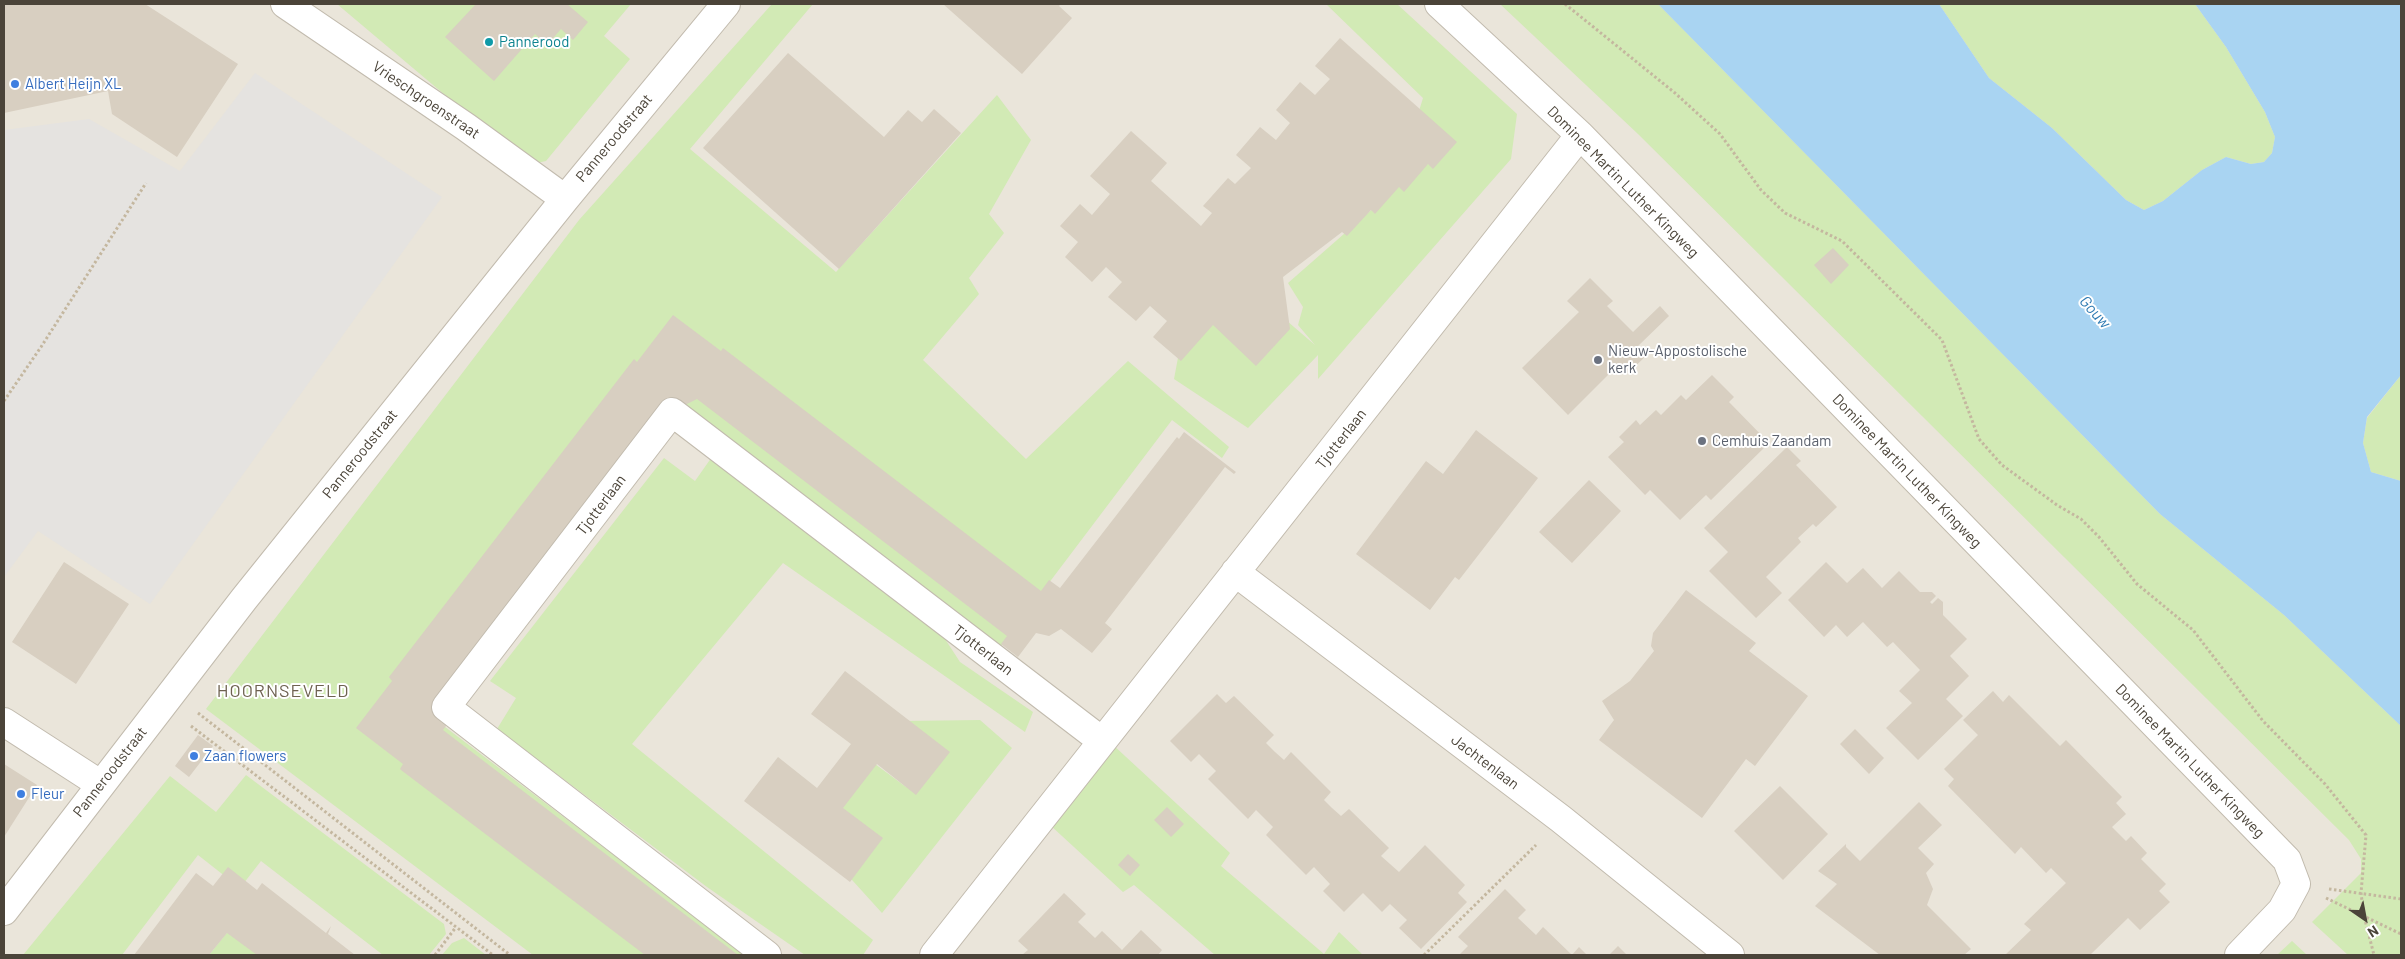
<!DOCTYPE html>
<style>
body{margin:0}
#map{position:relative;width:2405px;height:959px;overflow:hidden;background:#f6f3ec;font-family:Barlow,sans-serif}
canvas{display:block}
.frame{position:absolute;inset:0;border:5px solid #4b4439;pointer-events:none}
.north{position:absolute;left:2340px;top:894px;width:50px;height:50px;-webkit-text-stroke:4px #fff;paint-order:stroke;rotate:147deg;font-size:14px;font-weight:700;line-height:20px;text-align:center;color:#4b4439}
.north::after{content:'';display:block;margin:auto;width:18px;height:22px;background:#4b4439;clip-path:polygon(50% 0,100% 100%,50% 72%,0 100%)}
</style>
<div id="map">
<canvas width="2405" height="959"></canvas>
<div class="frame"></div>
<div class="north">N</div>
</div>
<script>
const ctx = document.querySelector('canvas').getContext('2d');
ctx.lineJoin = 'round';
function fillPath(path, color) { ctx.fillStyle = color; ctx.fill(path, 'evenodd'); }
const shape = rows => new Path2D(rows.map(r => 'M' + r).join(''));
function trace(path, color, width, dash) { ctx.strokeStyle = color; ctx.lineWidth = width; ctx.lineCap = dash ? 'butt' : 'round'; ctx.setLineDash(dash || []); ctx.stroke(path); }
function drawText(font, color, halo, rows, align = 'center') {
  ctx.font = font + ' Barlow,sans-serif'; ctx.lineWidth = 4; ctx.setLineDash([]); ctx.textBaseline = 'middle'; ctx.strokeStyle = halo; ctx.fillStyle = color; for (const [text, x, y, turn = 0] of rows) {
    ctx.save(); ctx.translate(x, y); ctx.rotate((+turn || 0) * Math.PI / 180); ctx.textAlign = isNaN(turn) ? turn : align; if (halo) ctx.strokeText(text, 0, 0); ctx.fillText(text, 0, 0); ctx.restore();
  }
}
const residential = shape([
 [4,4,2401,4,2401,955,4,955]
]);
const green = shape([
 [337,4,631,4,604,36,630,59,546,161,528,165],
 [772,4,813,4,690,149,836,272,997,95,1031,140,989,214,1004,233,969,278,979,294,923,360,1026,459,1128,361,1229,447,1222,458,1172,420,999,649,669,397,428,714,723,938,736,939,763,955,533,955,206,709,579,220],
 [1326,4,1397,4,1517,114,1511,159,1318,379,1318,355,1248,428,1174,379,1180,347,1203,317,1280,315,1315,345,1298,325,1303,307,1288,283,1450,141,1419,111,1423,98],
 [1500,4,1658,4,2160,514,2284,615,2401,726,2401,955,2348,955,2312,922,2361,873,2361,859,2349,840,1638,134],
 [1939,4,2195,4,2226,47,2265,112,2275,137,2272,153,2264,162,2251,164,2226,157,2202,170,2163,201,2144,210,2126,200,2052,128,1989,78],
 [2401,375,2401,481,2371,472,2363,443,2367,418],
 [714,454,932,619,960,662,1033,712,1025,732,783,563,632,744,873,940,863,955,805,955,707,887,497,729,516,698,490,681,664,458,695,481],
 [980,720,1012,748,882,913,843,870,834,803,867,758,906,787,902,721],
 [1112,744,1230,853,1221,866,1324,954,1339,932,1363,955,1215,955,1134,885,1123,892,1050,825],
 [246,775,444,924,446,934,429,955,383,955,261,861,240,888,198,855,122,955,23,955,170,776,216,812],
 [234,924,273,955,209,955],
 [464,938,486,955,442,955,452,943],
 [2292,941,2307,955,2277,955]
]);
const parking = shape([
 [255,73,442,197,150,604,38,531,4,577,4,130,89,119,180,171]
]);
const water = shape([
 [1658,4,1939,4,1989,78,2052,128,2126,200,2144,210,2163,201,2202,170,2226,157,2251,164,2264,162,2272,153,2275,137,2265,112,2226,47,2195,4,2401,4,2401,375,2367,417,2363,443,2371,472,2401,481,2401,726,2284,615,2160,514]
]);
const building = shape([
 [4,4,145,4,238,64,177,157,112,114,108,91,4,113],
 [476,4,567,4,588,22,573,40,561,29,547,45,535,34,494,81,445,37],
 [943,4,1061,4,1059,6,1072,18,1022,74],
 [1340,38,1457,142,1433,169,1428,164,1404,192,1399,187,1375,214,1371,210,1347,236,1342,232,1283,277,1290,329,1256,366,1213,325,1181,361,1153,337,1167,321,1150,306,1136,321,1108,297,1122,282,1106,267,1092,282,1065,257,1078,242,1060,226,1080,204,1092,215,1110,194,1090,176,1131,131,1167,163,1151,181,1201,226,1212,213,1203,206,1228,178,1235,184,1251,168,1236,155,1260,127,1276,140,1290,123,1276,110,1300,82,1315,95,1330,79,1315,66],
 [788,53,884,137,908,110,922,122,934,109,961,133,839,269,703,148],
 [1833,248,1849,265,1831,284,1814,265],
 [1590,278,1613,301,1607,306,1633,332,1660,306,1669,316,1638,346,1647,355,1628,373,1619,364,1568,415,1522,368,1579,312,1567,301],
 [673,315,721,351,723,348,1041,591,1049,580,1060,588,1177,437,1179,439,1184,432,1236,472,1234,474,1225,467,1105,623,1112,629,1092,653,1061,629,1049,636,1036,633,1018,657,1001,644,1007,636,697,399,685,405,443,730,738,955,645,955,401,770,400,769,403,764,356,728,392,681,389,677,634,359,637,362],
 [1712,375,1734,397,1729,402,1769,443,1711,500,1706,495,1680,520,1650,490,1645,495,1608,457,1624,442,1619,437,1636,420,1640,425,1656,410,1661,415,1681,395,1686,400],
 [1476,430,1538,478,1459,580,1455,577,1430,610,1356,554,1426,461,1443,474],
 [1787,447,1801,461,1796,465,1837,507,1816,527,1813,524,1798,538,1801,542,1766,577,1782,593,1756,618,1709,571,1728,552,1704,528],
 [1589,480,1621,511,1572,563,1539,532],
 [64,562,129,604,76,684,12,642],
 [1826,562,1847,583,1863,568,1882,588,1899,571,1920,592,1932,592,1936,596,1930,602,1932,604,1938,598,1943,602,1943,615,1967,639,1950,656,1969,676,1946,699,1963,716,1918,760,1886,728,1912,703,1899,691,1920,670,1893,642,1887,647,1863,622,1847,637,1836,625,1824,637,1788,600],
 [1686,590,1756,643,1749,651,1808,696,1755,766,1746,759,1702,818,1599,740,1614,720,1602,701,1630,681,1654,651,1651,646,1653,633],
 [845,671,950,752,916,795,877,764,843,808,883,838,850,882,744,801,778,757,817,788,851,744,811,714],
 [1993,691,2003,702,2009,695,2060,746,2066,740,2122,797,2116,803,2126,814,2112,827,2126,841,2131,836,2147,853,2141,859,2166,884,2159,891,2170,902,2140,930,2128,918,2090,955,2005,955,2031,930,2024,924,2066,883,2051,868,2046,873,2021,847,2015,854,1948,786,1954,779,1944,769,1978,735,1963,720],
 [1217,694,1226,703,1234,696,1274,735,1266,743,1275,752,1284,760,1291,752,1331,792,1324,800,1332,808,1341,816,1349,809,1389,848,1381,856,1399,872,1425,845,1465,885,1458,893,1467,902,1421,949,1399,928,1407,920,1390,904,1382,912,1363,893,1344,912,1323,891,1330,884,1314,867,1306,875,1266,835,1273,827,1256,810,1248,819,1208,779,1216,771,1199,754,1191,762,1170,741],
 [1855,729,1884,758,1869,774,1840,744],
 [198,735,213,746,189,777,175,766],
 [4,764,37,785,4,837],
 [1780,786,1828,834,1783,880,1734,831],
 [1919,802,1942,825,1918,848,1934,864,1926,873,1933,889,1927,905,1971,949,1964,955,1880,955,1815,906,1837,884,1818,871,1846,844,1846,847,1860,861],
 [1167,807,1184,824,1171,837,1154,820],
 [1128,854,1140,865,1130,876,1118,865],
 [228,867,257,890,262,883,326,933,331,926,328,934,355,955,257,955,227,933,209,955,134,955,196,873,213,886],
 [1505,889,1526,910,1518,918,1536,935,1543,927,1572,955,1579,947,1587,955,1459,955,1468,946,1458,937],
 [1064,893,1086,914,1078,922,1095,938,1102,931,1122,950,1141,930,1162,950,1158,955,1022,955,1028,950,1018,941],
 [1618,946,1627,955,1609,955]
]);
const path = shape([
 [1565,4,1675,93,1720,134,1761,190,1785,213,1842,241,1942,340,1979,439,2002,465,2057,505,2081,519,2099,537,2137,584,2193,630,2263,721,2325,784,2366,835,2361,893,2364,916,2374,955],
 [4,401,41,347,146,183],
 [198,713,510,955],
 [191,726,493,955],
 [2329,889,2401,899],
 [2326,898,2401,934],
 [435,955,456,927],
 [1424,955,1536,845]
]);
const minor = shape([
 [285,4,466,127,565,199],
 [1439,4,1580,135,2287,860,2296,884,2282,910,2239,955],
 [1235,572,1561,819,1730,955],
 [4,722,100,784],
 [4,911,244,599,565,199,726,4],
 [767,955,446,707,672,412,1102,741],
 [934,955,1580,135]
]);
const markers = [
 [489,42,5,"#0f9aa8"],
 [15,84,5,"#3f7fe0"],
 [1598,360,5,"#6b7280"],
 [1702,441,5,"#6b7280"],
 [194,756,5,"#3f7fe0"],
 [21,794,5,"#3f7fe0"]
];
const cultureNames = [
 ["Pannerood",499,42]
];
const shopNames = [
 ["Albert Heijn XL",25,84],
 ["Zaan flowers",204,756],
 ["Fleur",31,794]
];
const streetNames = [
 ["Vrieschgroenstraat",426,100,34],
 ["Panneroodstraat",614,138,-50],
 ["Dominee Martin Luther Kingweg",1623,182,45],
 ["Tjotterlaan",1341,439,-52],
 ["Panneroodstraat",360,454,-51],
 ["Dominee Martin Luther Kingweg",1907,471,46],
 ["Tjotterlaan",601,505,-53],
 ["Tjotterlaan",983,650,38],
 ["Dominee Martin Luther Kingweg",2190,761,46],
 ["Jachtenlaan",1485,762,37],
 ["Panneroodstraat",110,772,-52]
];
const worshipNames = [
 ["Nieuw-Appostolische",1608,351],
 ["kerk",1608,368],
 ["Cemhuis Zaandam",1712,441]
];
const waterNames = [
 ["Gouw",2095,312,48]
];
const quarterNames = [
 ["HOORNSEVELD",283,691]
];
fillPath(residential, '#eae5da');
fillPath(green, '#d2eab5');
fillPath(parking, '#e5e3e0');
fillPath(water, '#a9d4f2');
fillPath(building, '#d8cfc1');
trace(minor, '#c2bbae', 30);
trace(path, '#c4b79f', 3, [2.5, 2.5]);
trace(minor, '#fff', 28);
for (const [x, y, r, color] of markers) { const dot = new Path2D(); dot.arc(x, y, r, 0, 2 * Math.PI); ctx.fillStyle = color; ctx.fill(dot); trace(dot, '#fff', 2); }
drawText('15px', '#0d838f', '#fff', cultureNames, 'left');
drawText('15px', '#366cbe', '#fff', shopNames, 'left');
drawText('15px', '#4b4439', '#fff', streetNames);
drawText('15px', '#5b616d', '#fff', worshipNames, 'left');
drawText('italic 16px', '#2e7ab2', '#fff', waterNames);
ctx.letterSpacing = '1px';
drawText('18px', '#6e6250', '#fff', quarterNames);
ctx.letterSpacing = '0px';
</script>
